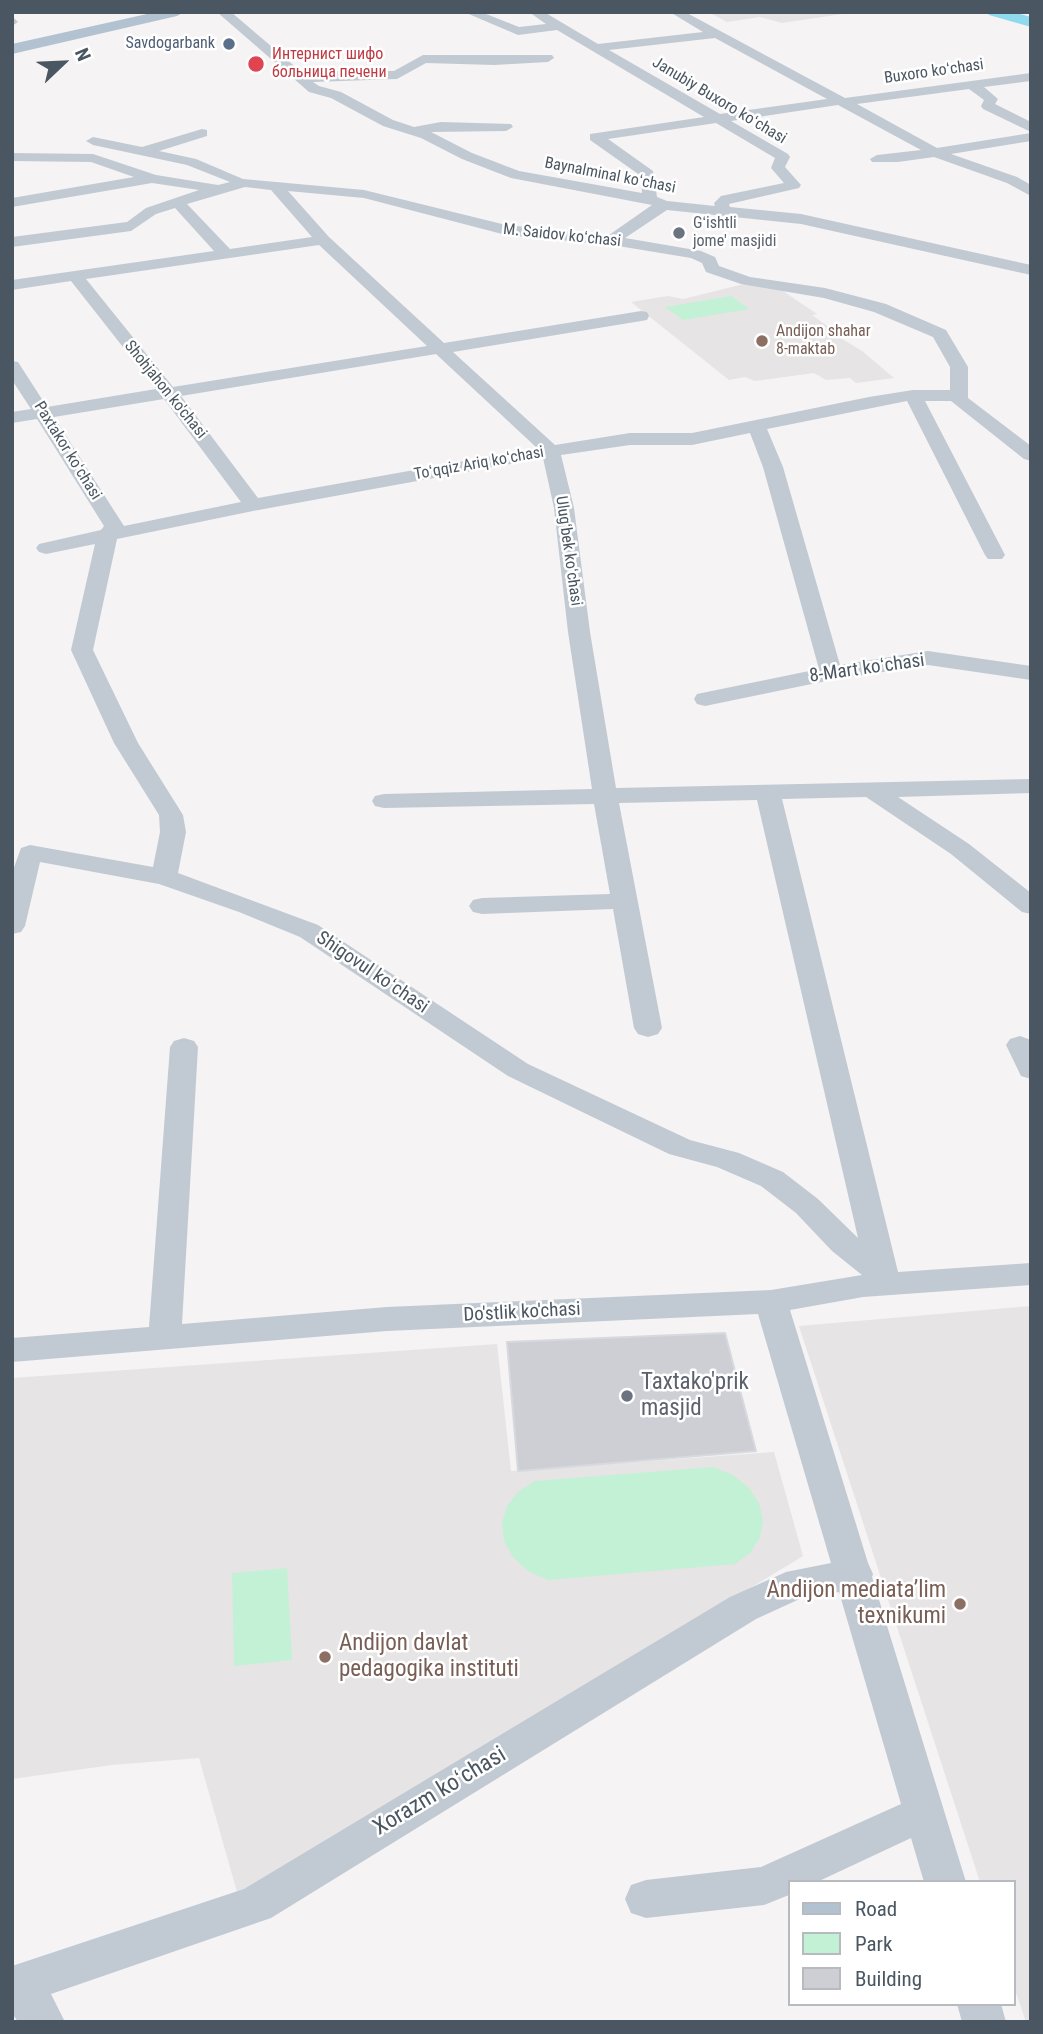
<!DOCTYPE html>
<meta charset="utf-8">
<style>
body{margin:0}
#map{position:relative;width:1043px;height:2034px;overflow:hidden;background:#f5f3f3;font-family:"Roboto Condensed",sans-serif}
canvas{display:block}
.frame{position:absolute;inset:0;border:14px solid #4a5661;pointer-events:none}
.legend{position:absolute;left:788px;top:1880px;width:228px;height:126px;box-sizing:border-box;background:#fff;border:2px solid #b7bbc0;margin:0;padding:9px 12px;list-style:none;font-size:21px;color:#4a5661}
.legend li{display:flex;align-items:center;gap:14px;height:35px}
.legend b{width:35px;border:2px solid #b7bbc0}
.north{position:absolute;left:28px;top:28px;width:70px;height:70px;-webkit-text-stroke:5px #fff;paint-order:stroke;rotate:67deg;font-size:19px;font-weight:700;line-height:28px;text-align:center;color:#4a5661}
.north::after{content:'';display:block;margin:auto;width:24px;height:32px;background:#4a5661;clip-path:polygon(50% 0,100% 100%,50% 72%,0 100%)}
</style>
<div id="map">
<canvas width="1043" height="2034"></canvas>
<div class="frame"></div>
<ul class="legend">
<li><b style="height:9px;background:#b3c2d1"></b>Road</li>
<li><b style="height:19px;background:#c3f1d5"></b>Park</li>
<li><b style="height:19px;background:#cdcfd5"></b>Building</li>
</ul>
<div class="north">N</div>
</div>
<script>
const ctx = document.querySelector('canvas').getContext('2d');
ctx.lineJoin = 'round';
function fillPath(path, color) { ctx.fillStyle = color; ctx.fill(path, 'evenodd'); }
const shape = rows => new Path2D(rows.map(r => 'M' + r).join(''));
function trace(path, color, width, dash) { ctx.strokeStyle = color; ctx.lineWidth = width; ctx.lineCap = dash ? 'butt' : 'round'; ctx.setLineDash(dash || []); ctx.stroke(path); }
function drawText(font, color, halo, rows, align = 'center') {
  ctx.font = font + ' "Roboto Condensed",sans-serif'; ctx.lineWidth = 5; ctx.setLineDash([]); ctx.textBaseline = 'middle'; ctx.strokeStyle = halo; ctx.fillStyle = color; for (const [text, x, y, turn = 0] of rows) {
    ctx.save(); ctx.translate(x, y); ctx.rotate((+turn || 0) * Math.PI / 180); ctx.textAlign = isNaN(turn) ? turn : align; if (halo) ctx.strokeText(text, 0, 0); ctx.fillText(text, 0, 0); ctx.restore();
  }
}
const education = shape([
 [708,12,856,12,782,23,760,17,727,22],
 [748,283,777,287,817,314,812,315,833,330,829,331,862,351,894,378,856,383,850,378,826,380,814,373,755,381,745,377,729,380,631,302,668,296,683,299],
 [1031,1306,1031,2022,1026,2022,1013,1984,1013,1882,980,1882,799,1326],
 [497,1344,511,1471,774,1452,803,1556,239,1899,199,1758,112,1765,12,1779,12,1378]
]);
const green = shape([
 [731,296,749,309,683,320,665,307],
 [713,1467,733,1475,748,1487,759,1503,763,1520,760,1537,750,1553,735,1564,548,1580,528,1571,513,1557,504,1541,502,1523,507,1506,518,1492,535,1481],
 [287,1568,292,1660,234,1666,232,1573]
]);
const river = shape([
 [987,12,1013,12,1031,17,1031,27,989,15,987,12]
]);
const building = shape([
 [725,1333,756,1451,518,1471,507,1342,725,1333]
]);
const minor = shape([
 [217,12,231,12,305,75,339,71,394,71,423,55,552,55,554,58,548,62,494,65,426,63,397,79,313,82,319,86,341,92,393,120,414,127,441,122,511,124,513,127,506,131,431,132,472,153,519,171,642,193,641,176,590,140,590,134,704,117,557,30,518,35,464,12,481,12,519,27,546,24,529,12,544,12,598,44,703,32,670,12,685,12,845,98,1031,73,1031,81,984,87,998,99,995,104,1031,122,1031,132,983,109,981,106,984,100,969,89,857,104,937,148,1031,133,1031,141,951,154,1017,177,1031,185,1031,196,1007,183,934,157,898,162,872,162,870,159,877,155,921,150,838,105,731,121,788,154,790,157,785,167,801,185,799,188,729,204,730,207,801,214,1031,265,1031,275,801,224,667,210,625,238,701,251,715,257,719,266,750,277,825,288,886,304,946,330,968,367,968,398,1031,446,1031,461,1024,459,951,401,925,401,1005,555,1002,559,988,559,985,555,907,401,767,429,783,467,840,665,928,651,1031,666,1031,680,928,665,831,680,705,706,697,704,694,699,697,694,819,669,763,467,750,433,692,445,630,445,561,455,574,508,590,632,616,788,1031,779,1031,793,898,797,969,844,1031,893,1031,914,1022,912,951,854,866,797,782,799,898,1272,1031,1263,1031,1285,863,1297,790,1310,868,1563,873,1574,872,1577,966,1882,924,1882,911,1838,817,1882,789,1882,789,1895,764,1905,646,1918,631,1913,625,1899,631,1885,646,1880,761,1867,901,1804,839,1592,804,1597,756,1619,271,1918,51,1994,65,2022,18,2022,12,2013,12,1966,244,1889,730,1597,786,1572,831,1563,758,1314,387,1331,12,1362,12,1338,149,1327,170,1047,174,1041,184,1038,194,1041,198,1047,182,1324,387,1307,771,1290,862,1275,832,1251,796,1213,761,1186,717,1167,669,1154,508,1076,300,937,239,912,159,884,40,862,25,926,21,932,12,934,12,873,21,848,30,845,153,867,160,832,159,815,114,743,71,650,95,544,46,554,39,552,36,548,39,544,101,530,104,526,37,419,12,423,12,412,31,409,12,380,12,361,18,362,47,407,156,389,71,281,12,290,12,280,214,251,175,208,156,214,131,231,12,247,12,237,127,222,146,208,199,190,152,183,12,207,12,198,134,177,91,162,12,161,12,153,93,154,156,175,218,185,230,182,187,165,93,145,86,141,93,137,142,147,202,129,207,130,207,136,159,151,196,159,243,179,364,190,506,225,609,235,652,205,511,178,462,159,421,138,383,126,331,98,309,92,217,12],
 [715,38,827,99,720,114,609,50,715,38],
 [716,123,775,158,771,168,784,183,721,196,714,203,715,206,667,201,657,197,653,171,608,139,716,123],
 [245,187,271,190,312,237,230,249,187,204,245,187],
 [288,191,364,198,506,235,612,245,691,258,702,263,706,272,741,284,824,298,874,312,933,337,950,367,950,390,913,390,869,397,692,433,630,433,555,445,453,352,641,321,647,320,649,316,647,312,641,311,444,343,329,237,288,191],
 [319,245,427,346,173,387,86,279,319,245],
 [436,354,537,448,258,498,181,396,436,354],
 [164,399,241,502,124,526,54,417,164,399],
 [543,458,554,508,568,632,592,789,384,794,375,796,372,801,375,806,384,808,594,804,610,894,482,898,473,900,469,906,473,912,482,914,613,909,634,1028,638,1034,648,1037,658,1034,662,1028,619,803,757,800,858,1238,818,1199,783,1172,739,1153,690,1140,528,1064,318,925,178,873,186,832,183,815,138,743,93,650,117,539,253,511,543,458],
 [12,16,18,22,12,26,12,16],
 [1020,1036,1031,1040,1031,1079,1021,1076,1006,1045,1010,1039,1020,1036],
 [957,2004,1001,2004,1006,2022,962,2022,957,2004]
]);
const major = shape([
 [156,12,184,12,177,16,12,54,12,44,156,12]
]);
const markers = [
 [229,44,7,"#5c6f8a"],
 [256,64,9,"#e0444e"],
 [679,233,7,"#6b7280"],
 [762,341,7,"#8d6e63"],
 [627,1396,7,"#6b7280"],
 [960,1604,7,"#8d6e63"],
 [325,1657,7,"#8d6e63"]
];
const farServicenames = [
 ["Savdogarbank",215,44]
];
const farHealthnames = [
 ["Интернист шифо",272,55],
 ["больница печени",272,73]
];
const farStreetnames = [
 ["Buxoro koʻchasi",934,72,-8],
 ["Janubiy Buxoro koʻchasi",719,101,31],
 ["Baynalminal koʻchasi",610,176,11],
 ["M. Saidov koʻchasi",562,236,6],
 ["Shohjahon ko'chasi",165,390,51],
 ["Paxtakor koʻchasi",67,451,58],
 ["Toʻqqiz Ariq koʻchasi",479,464,-10],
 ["Ulugʻbek koʻchasi",568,551,82]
];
const farWorshipnames = [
 ["Gʻishtli",693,224],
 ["jome' masjidi",693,242]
];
const farEducationnames = [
 ["Andijon shahar",776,332],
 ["8-maktab",776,350]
];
const streetNames = [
 ["8-Mart koʻchasi",867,669,-8],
 ["Shigovul koʻchasi",372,973,34],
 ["Do'stlik ko'chasi",522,1313,-3]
];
const nearWorshipnames = [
 ["Taxtako'prik",641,1383],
 ["masjid",641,1409]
];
const nearEducationnames = [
 ["Andijon mediataʼlim",946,1591],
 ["texnikumi",946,1617],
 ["Andijon davlat",339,1644,"left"],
 ["pedagogika instituti",339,1670,"left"]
];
const nearStreetnames = [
 ["Xorazm koʻchasi",440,1792,-31]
];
fillPath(education, '#e6e4e5');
fillPath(green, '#c3f1d5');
fillPath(river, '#90daee');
fillPath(building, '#cdcfd5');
trace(building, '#d7d9de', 2);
fillPath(minor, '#c1cad2');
fillPath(major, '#b3c2d1');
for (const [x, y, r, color] of markers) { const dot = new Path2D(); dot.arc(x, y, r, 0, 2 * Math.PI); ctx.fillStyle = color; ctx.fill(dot); trace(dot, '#fff', 2.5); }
drawText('16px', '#4e5e75', '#fff', farServicenames, 'right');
drawText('16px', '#be3a42', '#fff', farHealthnames, 'left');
drawText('16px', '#4a5661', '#fff', farStreetnames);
drawText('16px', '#5b616d', '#fff', farWorshipnames, 'left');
drawText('16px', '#785e54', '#fff', farEducationnames, 'left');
drawText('19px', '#4a5661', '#fff', streetNames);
drawText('23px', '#5b616d', '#fff', nearWorshipnames, 'left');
drawText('23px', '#785e54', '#fff', nearEducationnames, 'right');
drawText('23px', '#4a5661', '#fff', nearStreetnames);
</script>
